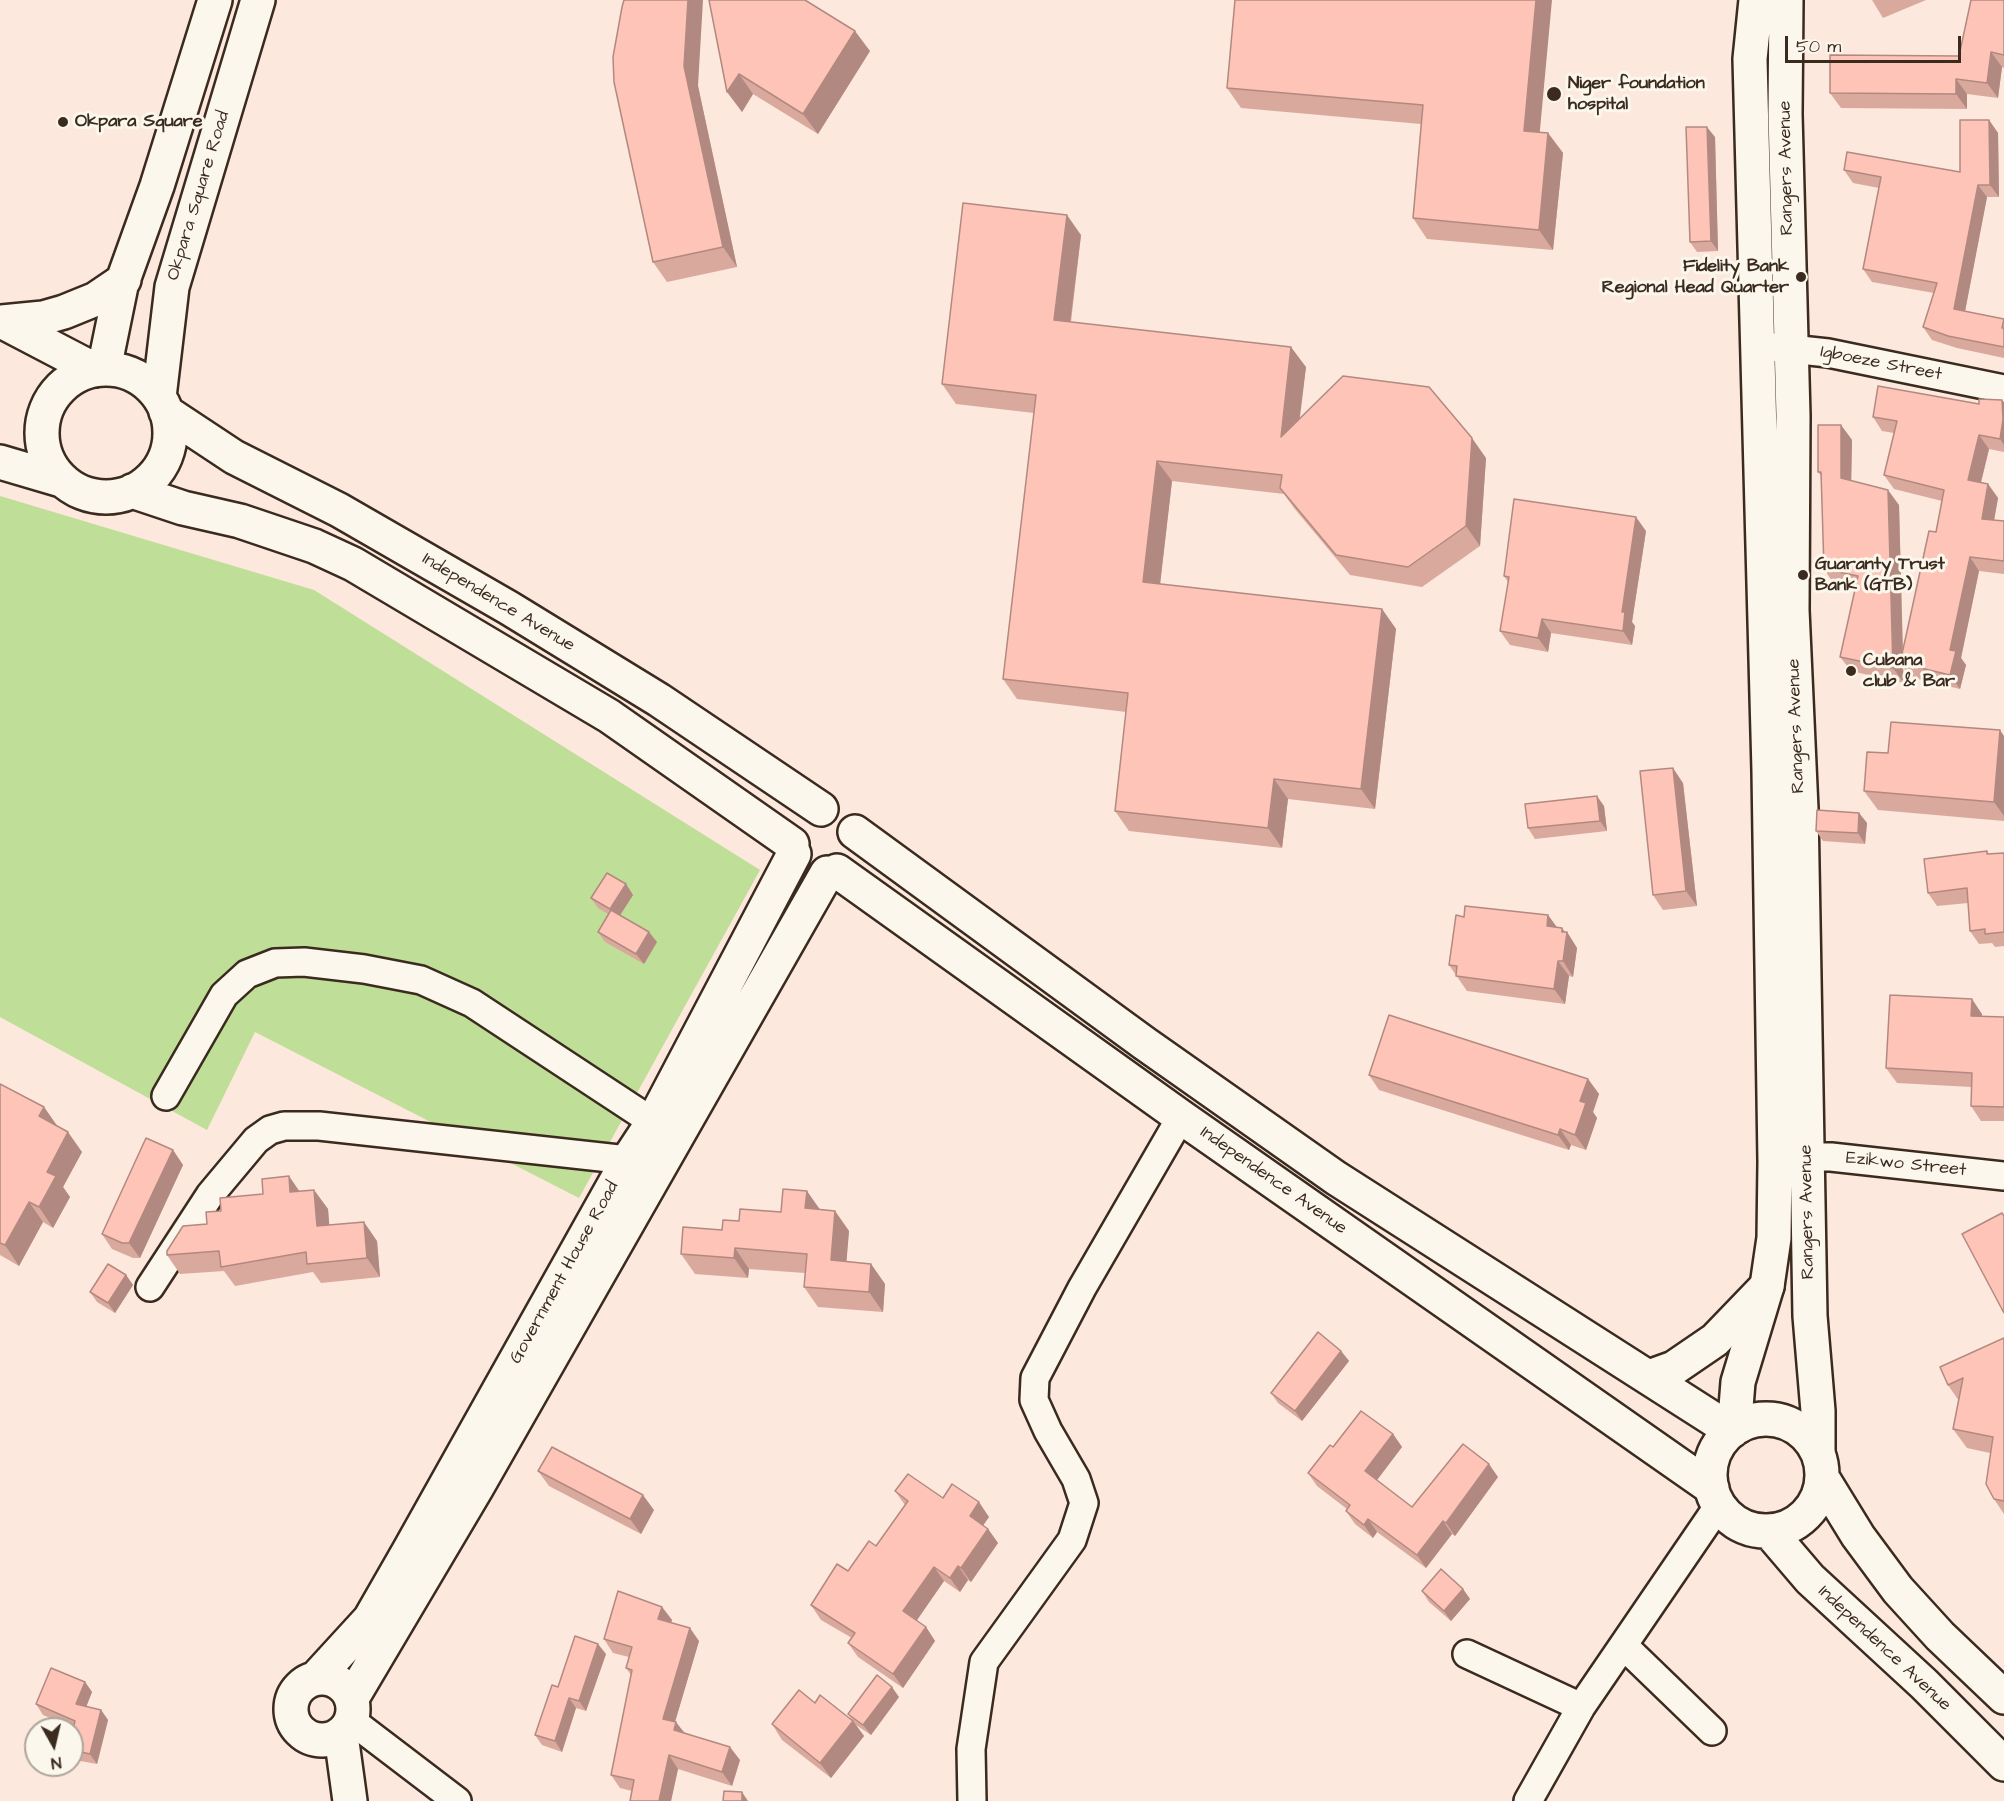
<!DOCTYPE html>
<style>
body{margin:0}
#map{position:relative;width:2004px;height:1801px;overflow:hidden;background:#fce8dc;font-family:"Architects Daughter",sans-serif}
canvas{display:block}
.north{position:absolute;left:24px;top:1717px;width:60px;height:60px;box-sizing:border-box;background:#fbf7ec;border:2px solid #aea59a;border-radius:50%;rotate:172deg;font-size:16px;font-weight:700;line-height:24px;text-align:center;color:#3b2a1e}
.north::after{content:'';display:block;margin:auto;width:21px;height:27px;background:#3b2a1e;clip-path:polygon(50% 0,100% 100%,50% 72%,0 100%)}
.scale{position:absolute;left:1785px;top:36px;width:176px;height:27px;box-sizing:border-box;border:3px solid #3b2a1e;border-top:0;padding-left:8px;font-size:18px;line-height:21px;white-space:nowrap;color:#3b2a1e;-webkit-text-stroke:4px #fbf7ec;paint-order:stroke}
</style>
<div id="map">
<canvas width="2004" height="1801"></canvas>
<div class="north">N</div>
<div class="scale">50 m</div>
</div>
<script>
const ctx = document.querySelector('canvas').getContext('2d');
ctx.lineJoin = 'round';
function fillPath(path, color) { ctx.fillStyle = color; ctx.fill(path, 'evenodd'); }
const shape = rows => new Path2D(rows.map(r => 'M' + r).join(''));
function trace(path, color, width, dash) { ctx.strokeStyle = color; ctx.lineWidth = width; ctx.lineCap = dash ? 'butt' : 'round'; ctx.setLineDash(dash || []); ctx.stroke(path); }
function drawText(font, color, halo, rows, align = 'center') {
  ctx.font = font + ' "Architects Daughter",sans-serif'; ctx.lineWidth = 6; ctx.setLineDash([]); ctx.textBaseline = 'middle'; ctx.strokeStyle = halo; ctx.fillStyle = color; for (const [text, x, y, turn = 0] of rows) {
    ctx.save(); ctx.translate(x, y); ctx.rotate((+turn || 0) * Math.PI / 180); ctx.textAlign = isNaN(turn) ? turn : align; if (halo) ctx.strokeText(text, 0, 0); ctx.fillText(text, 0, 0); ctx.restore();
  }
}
const green = shape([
 [0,496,314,590,760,870,579,1198,255,1032,207,1130,0,1017]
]);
const street = shape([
 [1772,347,1828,353,2004,389],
 [166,1096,224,995,247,974,275,963,304,962,364,969,421,980,472,1003,653,1122],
 [1807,1157,1831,1157,2004,1176],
 [150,1287,210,1195,256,1140,270,1130,284,1126,319,1126,628,1160],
 [1624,1646,1712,1731],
 [1467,1654,1581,1707],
 [352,1721,457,1801],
 [972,1801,971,1749,984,1662,1072,1540,1084,1503,1076,1479,1048,1431,1034,1400,1035,1378,1082,1288,1181,1117],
 [1528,1801,1581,1707,1719,1505]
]);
const secondary = shape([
 [1786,0,1785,114,1793,416,1792,610,1801,809,1810,1316,1818,1411,1818,1451],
 [1739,1426,1736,1407,1738,1382,1767,1286,1774,1238,1775,1162,1769,771,1750,59,1756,0],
 '291 1709a31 31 0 1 1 62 0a31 31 0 1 1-62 0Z',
 [316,1678,370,1619,409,1551,628,1160,653,1122,794,854],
 [352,1698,477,1487,827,873],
 [341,1735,350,1801]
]);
const primary = shape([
 [2,322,43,318,64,312,96,299,124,280],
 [3,322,95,370],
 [104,369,121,286,157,186,215,0],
 '42 433a64 64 0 1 1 128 0a64 64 0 1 1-128 0Z',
 [159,397,172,287,258,0],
 [166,412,234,457,339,510,509,608,659,700,821,809],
 [0,462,61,480],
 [132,491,183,508,240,521,314,546,353,564,609,716,792,844],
 [855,832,1144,1043,1336,1178,1732,1431],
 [837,871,1181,1117,1712,1488],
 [1649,1377,1674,1368,1715,1340,1767,1286],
 '1710 1475a56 56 0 1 1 112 0a56 56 0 1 1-112 0Z',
 [1823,1479,1858,1536,1898,1590,1940,1636,2004,1697],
 [1769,1531,1810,1579,1924,1684,2004,1764]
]);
const wall = shape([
 [709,0,870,51,818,134,753,94,742,112],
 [1235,0,1540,132,1548,133,1563,153,1553,250,1427,239,1413,218,1421,124,1241,108,1227,88],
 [1872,0,1926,0,1883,18],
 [2004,0,2004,68,2002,67,1998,98,1967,94,1967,109,1841,108,1830,93,1959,56],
 [698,86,737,267,667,282,653,262],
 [1989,120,1998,133,1999,197,1987,197,1965,311,2004,319,2004,358,1957,348,1932,340,1923,327,1934,293,1872,282,1863,269,1879,188,1853,183,1844,170,1960,172],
 [1715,137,1718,251,1697,252,1690,242],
 [1081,235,1071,322,1306,367,1299,419,1486,458,1480,546,1422,587,1350,575,1294,508,1284,494,1172,481,1160,584,1382,609,1396,629,1375,809,1288,799,1282,848,1129,831,1115,811,1126,712,1017,699,1003,679,1034,413,956,404,942,384],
 [2004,402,2004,452,1989,449,1981,483,1988,484,1998,498,1994,520,2004,521,2004,574,1979,571,1961,658,1966,665,1960,689,1910,677,1903,667,1904,683,1851,671,1840,657,1856,588,1834,584,1824,569,1821,476,1818,472,1841,425,1852,440,1851,481,1899,505,1903,651,1936,532,1942,501,1894,489,1884,475,1894,433,1882,431,1873,417,1979,404],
 [1646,531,1632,622,1635,626,1632,645,1551,633,1548,652,1510,645,1500,631,1508,582,1504,576],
 [2004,736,2004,821,1878,810,1864,791,1888,753],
 [1683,783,1697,906,1663,910,1653,895],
 [1604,806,1607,831,1535,839,1528,828],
 [1859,813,1867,823,1865,844,1823,841,1816,831],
 [1987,851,1989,854,2004,853,2004,946,1995,947,1992,943,1979,944,1970,931,1968,903,1937,906,1928,893],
 [626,884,633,895,620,915,657,942,644,964,605,942,598,932,608,914,598,908,591,898],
 [1548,915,1557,928,1562,928,1565,932,1567,932,1577,948,1573,977,1569,976,1565,1004,1467,991,1449,965,1464,917],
 [1982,1014,1982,1016,2004,1017,2004,1121,1981,1121,1971,1106,1971,1087,1897,1083,1886,1068],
 [1369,1075,1588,1079,1599,1094,1593,1112,1597,1118,1586,1150,1571,1145,1569,1150,1379,1090],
 [0,1084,44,1107,57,1126,82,1152,63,1187,70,1197,53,1228,43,1222,19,1266,0,1255],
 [173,1150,183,1165,140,1258,133,1258,112,1249,102,1234],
 [314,1190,328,1209,329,1225,377,1241,380,1277,321,1283,313,1272,235,1286,224,1271,180,1274,167,1255,207,1224,221,1211,299,1191],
 [820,1210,835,1211,849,1231,846,1262,871,1264,885,1284,883,1312,818,1307,804,1287,805,1273,749,1269,748,1278,695,1274,681,1254,739,1221,781,1212],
 [126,1275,133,1285,115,1313,97,1302,90,1292],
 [2004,1338,2004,1514,1994,1499,1990,1453,1967,1448,1953,1429,1959,1401,1948,1385],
 [1341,1351,1349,1361,1302,1421,1278,1403,1271,1393],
 [1393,1434,1402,1447,1377,1480,1412,1507,1498,1477,1455,1536,1452,1534,1426,1568,1377,1532,1373,1538,1355,1524,1346,1511,1347,1509,1317,1486,1308,1473,1333,1447],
 [538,1471,654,1510,641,1534,549,1486],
 [895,1491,943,1498,989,1517,983,1525,988,1529,998,1543,971,1582,968,1580,960,1592,944,1581,916,1621,926,1627,935,1641,903,1688,858,1657,848,1643,852,1638,821,1620,811,1605,876,1546,905,1505],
 [1463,1589,1470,1599,1451,1621,1429,1602,1422,1591],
 [662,1607,672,1620,671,1623,699,1641,675,1722,684,1732,740,1760,732,1786,678,1769,671,1801,630,1801,632,1791,620,1788,611,1775,631,1675,626,1668,629,1657,613,1653,604,1639],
 [606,1654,586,1711,576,1708,562,1752,542,1745,535,1735,558,1687],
 [85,1682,92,1692,86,1707,101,1710,108,1720,97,1764,75,1760,72,1755,72,1734,73,1728,43,1715,36,1704],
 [899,1697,871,1735,856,1725,864,1736,831,1778,782,1740,772,1724,815,1703,853,1721,848,1714]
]);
const shadedWall = shape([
 [688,0,703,0,698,86,737,267,723,247,684,66],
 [1536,0,1552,0,1538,151,1524,131],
 [855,31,870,51,818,134,803,114],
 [1991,52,2002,67,1998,98,1987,83],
 [739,74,753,94,742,112,727,92],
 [1956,79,1967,94,1967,109,1956,94],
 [1989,120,1998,133,1999,197,1990,185],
 [1707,127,1715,137,1718,251,1711,241],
 [1548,133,1563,153,1553,250,1539,230],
 [1978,185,1987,197,1963,322,1954,309],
 [1067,215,1081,235,1068,340,1054,320],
 [1291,347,1306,367,1295,458,1281,437],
 [2002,400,2004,402,2004,445,2000,439],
 [1841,425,1852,440,1851,493,1841,478],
 [1979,435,1989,449,1978,494,1968,480],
 [1472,438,1486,458,1480,546,1466,526],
 [1157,461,1172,481,1158,602,1143,582],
 [1988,484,1998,498,1992,532,1982,519],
 [1888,490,1899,505,1903,663,1900,663,1903,667,1904,683,1893,668],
 [1636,517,1646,531,1632,622,1635,626,1632,645,1623,631,1622,612],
 [1970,557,1979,571,1961,658,1966,665,1960,689,1950,675,1950,650],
 [1382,609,1396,629,1375,809,1361,789],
 [1542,619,1551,633,1548,652,1538,638],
 [2000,730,2004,736,2004,816,1994,802],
 [1673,768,1683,783,1697,906,1686,891],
 [1274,779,1288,799,1282,848,1268,828],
 [1597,796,1604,806,1607,831,1600,821],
 [1859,813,1867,823,1865,844,1858,833],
 [626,884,633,895,617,920,610,909],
 [1548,915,1559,930,1547,926],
 [1562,928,1566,934,1567,932,1577,948,1573,977,1563,961],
 [649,932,657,942,644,964,636,954],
 [1558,961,1569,976,1565,1004,1554,989],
 [1972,999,1982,1014,1981,1030,1971,1016],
 [1588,1079,1599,1094,1593,1112,1597,1118,1586,1150,1575,1135,1580,1101],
 [44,1107,58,1127,39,1116],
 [1560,1129,1571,1145,1569,1150,1558,1135],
 [68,1132,82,1152,63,1187,70,1197,53,1228,39,1207,47,1172],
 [173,1150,183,1165,140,1258,129,1243],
 [289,1176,302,1195,290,1192],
 [314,1190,328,1209,331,1245,317,1226],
 [807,1191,821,1211,805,1208],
 [29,1202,43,1222,19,1266,5,1245],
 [835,1211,849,1231,845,1280,831,1260],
 [364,1222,377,1241,380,1277,367,1258],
 [735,1248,749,1269,748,1278,734,1258],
 [871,1264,885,1284,883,1312,869,1292],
 [126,1275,133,1285,115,1313,108,1303],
 [1341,1351,1349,1361,1302,1421,1295,1411],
 [1393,1434,1402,1447,1374,1484,1365,1471],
 [1489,1464,1498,1477,1455,1536,1446,1523],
 [643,1495,654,1510,641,1534,630,1519],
 [979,1502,989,1517,980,1530,970,1516],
 [1368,1519,1377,1532,1373,1538,1364,1525],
 [1443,1521,1452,1534,1426,1568,1417,1555],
 [988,1529,998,1543,971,1582,961,1568],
 [958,1566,968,1580,960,1592,950,1578],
 [934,1567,944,1581,913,1626,903,1611],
 [1463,1589,1470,1599,1451,1621,1444,1611],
 [662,1607,672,1620,667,1632,658,1619],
 [926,1627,935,1641,903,1688,893,1674],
 [690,1628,699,1641,672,1732,663,1719],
 [598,1644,606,1654,586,1711,579,1701],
 [85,1682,92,1692,83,1715,76,1704],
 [892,1687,899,1697,871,1735,863,1725],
 [569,1698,576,1708,562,1752,555,1741],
 [101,1710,108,1720,97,1764,90,1754],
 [853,1721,864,1736,831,1778,820,1763],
 [676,1722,686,1735,674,1730],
 [730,1747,740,1760,732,1786,722,1772],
 [669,1755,678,1769,671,1801,659,1801],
 [742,1792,748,1801,742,1801]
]);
const building = shape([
 [624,0,688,0,684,66,723,247,653,262,614,82,613,57,622,7,624,0],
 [709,0,805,0,855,31,803,114,739,74,727,92,709,0],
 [1235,0,1536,0,1524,131,1548,133,1539,230,1413,218,1423,105,1227,88,1235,0],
 [1971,0,2004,0,2004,55,1991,52,1987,83,1956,79,1956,94,1830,93,1830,55,1959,56,1971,0],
 [1960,120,1989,120,1990,185,1978,185,1954,309,2004,319,2002,328,2004,328,2004,347,1948,336,1923,327,1937,283,1863,269,1881,177,1844,170,1847,152,1960,172,1960,120],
 [1686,127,1707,127,1711,241,1690,242,1686,127],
 [963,203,1067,215,1054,320,1291,347,1281,437,1343,376,1429,387,1472,438,1466,526,1408,567,1336,555,1280,488,1282,475,1157,461,1143,582,1382,609,1361,789,1274,779,1268,828,1115,811,1128,693,1003,679,1036,395,942,384,963,203],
 [1878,386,1979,404,1979,399,2002,400,2003,419,2000,439,1979,435,1968,480,1988,484,1982,519,2004,521,2004,561,1970,557,1950,650,1956,651,1950,675,1900,663,1929,531,1936,532,1944,490,1884,475,1897,421,1873,417,1878,386],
 [1818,425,1841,425,1841,478,1888,490,1893,668,1840,657,1858,576,1824,569,1821,472,1818,472,1818,425],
 [1514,499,1636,517,1622,612,1625,612,1623,631,1542,619,1538,638,1500,631,1509,577,1504,576,1514,499],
 [1891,722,2000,730,1994,802,1864,791,1867,752,1888,753,1891,722],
 [1673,768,1686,891,1653,895,1640,771,1673,768],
 [1597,796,1600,821,1528,828,1525,804,1597,796],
 [1817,810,1859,813,1858,833,1816,831,1817,810],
 [1987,851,1987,854,2004,853,2004,932,1985,934,1985,929,1970,931,1967,888,1928,893,1924,859,1987,851],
 [607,873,626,884,610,909,591,898,607,873],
 [1465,906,1548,915,1547,926,1562,928,1562,932,1567,932,1563,961,1558,961,1554,989,1456,976,1457,966,1449,965,1456,915,1464,917,1465,906],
 [611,910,649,932,636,954,598,932,611,910],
 [1890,995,1972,999,1971,1016,2004,1017,2004,1107,1971,1106,1972,1073,1886,1068,1890,995],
 [1389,1015,1588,1079,1580,1101,1586,1103,1575,1135,1560,1129,1558,1135,1369,1075,1389,1015],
 [0,1084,44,1107,39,1116,68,1132,47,1172,56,1176,39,1207,29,1202,5,1245,0,1243,0,1084],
 [146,1138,173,1150,129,1243,122,1243,102,1234,146,1138],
 [289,1176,290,1192,314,1190,317,1226,364,1222,367,1258,307,1264,306,1252,221,1267,219,1251,167,1255,167,1251,183,1226,207,1224,206,1212,221,1211,220,1198,263,1194,262,1179,289,1176],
 [783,1189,807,1191,805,1208,835,1211,831,1260,871,1264,869,1292,804,1287,807,1254,735,1248,734,1258,681,1254,683,1227,722,1230,723,1220,739,1221,740,1209,781,1212,783,1189],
 [2002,1213,2004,1216,2004,1313,1962,1234,2002,1213],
 [108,1264,126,1275,108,1303,90,1292,108,1264],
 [1318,1332,1341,1351,1295,1411,1271,1393,1318,1332],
 [2004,1338,2004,1501,1994,1499,1986,1484,1993,1437,1953,1429,1963,1378,1948,1385,1940,1367,2004,1338],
 [1361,1411,1393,1434,1365,1471,1412,1507,1463,1444,1489,1464,1446,1523,1443,1521,1417,1555,1368,1519,1364,1525,1346,1511,1350,1505,1308,1473,1330,1445,1333,1447,1361,1411],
 [552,1447,643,1495,630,1519,538,1471,552,1447],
 [908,1474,943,1498,952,1484,979,1502,970,1516,988,1529,961,1568,958,1566,950,1578,934,1567,903,1611,926,1627,893,1674,848,1643,855,1633,811,1605,837,1564,848,1571,869,1541,876,1546,908,1501,895,1491,908,1474],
 [1441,1569,1463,1589,1444,1611,1422,1591,1441,1569],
 [618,1591,662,1607,658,1619,690,1628,663,1719,676,1722,674,1730,730,1747,722,1772,669,1755,659,1801,630,1801,634,1780,611,1775,632,1670,626,1668,632,1647,604,1639,618,1591],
 [575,1636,598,1644,579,1701,569,1698,555,1741,535,1735,552,1685,558,1687,575,1636],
 [51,1668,85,1682,76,1704,101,1710,90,1754,72,1750,72,1734,75,1721,36,1704,51,1668],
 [877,1675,892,1687,863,1725,848,1714,877,1675],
 [799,1690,815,1703,820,1695,853,1721,820,1763,772,1724,799,1690],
 [724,1791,742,1792,742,1801,723,1801,724,1791]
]);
const markers = [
 [1554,94,8,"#3b2a1e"],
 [63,122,6,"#3b2a1e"],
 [1801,277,6,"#3b2a1e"],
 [1803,575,6,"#3b2a1e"],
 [1851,671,6,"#3b2a1e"]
];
const poiNames = [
 ["Niger foundation",1568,84],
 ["hospital",1568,105],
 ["Okpara Square",75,122],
 ["Fidelity Bank",1789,267,"right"],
 ["Regional Head Quarter",1789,288,"right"],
 ["Guaranty Trust",1815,565],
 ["Bank (GTB)",1815,586],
 ["Cubana",1863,661],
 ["club & Bar",1863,682]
];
const streetNames = [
 ["Rangers Avenue",1787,168,-91],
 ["Okpara Square Road",199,196,-73],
 ["Igboeze Street",1881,364,11],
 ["Independence Avenue",498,603,31],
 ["Rangers Avenue",1797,726,-92],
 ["Ezikwo Street",1906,1165,6],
 ["Independence Avenue",1273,1181,35],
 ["Rangers Avenue",1808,1212,-91],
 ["Government House Road",565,1273,-61],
 ["Independence Avenue",1884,1649,43]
];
fillPath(green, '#bfde97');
trace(street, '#3b2a1e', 32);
trace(secondary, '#3b2a1e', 38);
trace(primary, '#3b2a1e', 38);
trace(street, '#fbf7ec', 27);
trace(secondary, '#fbf7ec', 33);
trace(primary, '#fbf7ec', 33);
fillPath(wall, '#daa99d');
fillPath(shadedWall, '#b28980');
fillPath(building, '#fec4b7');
trace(building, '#b28980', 1.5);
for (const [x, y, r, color] of markers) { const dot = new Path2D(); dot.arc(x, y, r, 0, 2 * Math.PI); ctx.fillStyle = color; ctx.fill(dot); trace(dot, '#fbf7ec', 2); }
drawText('bold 18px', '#3b2a1e', '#fbf7ec', poiNames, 'left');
drawText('18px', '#3b2a1e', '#fbf7ec', streetNames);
</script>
